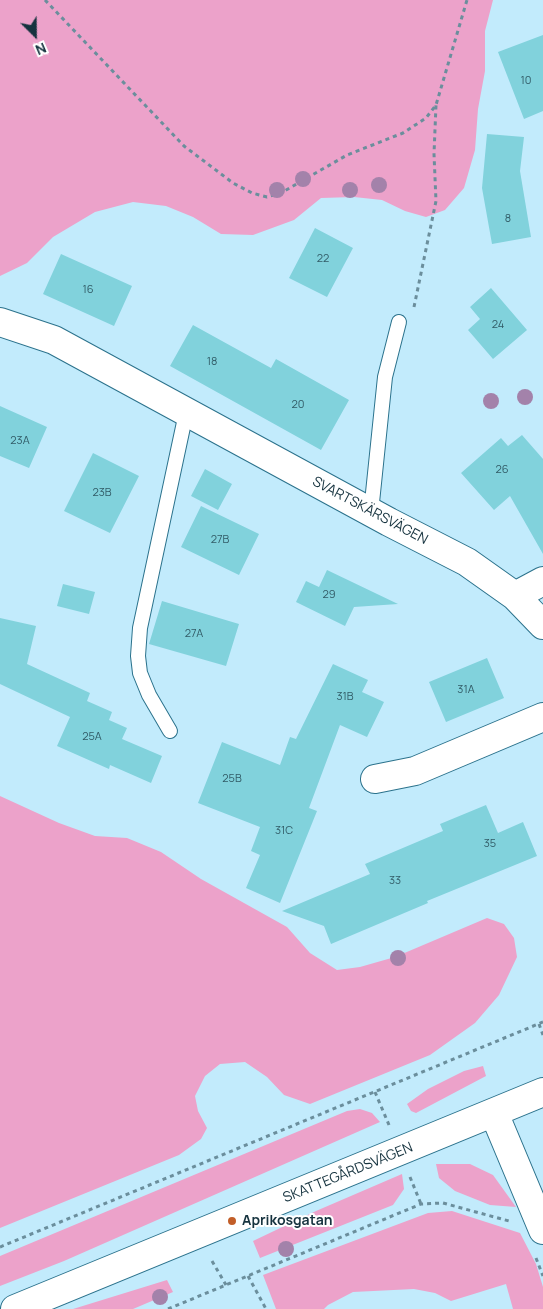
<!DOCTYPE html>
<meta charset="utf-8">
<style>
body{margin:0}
#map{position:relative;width:543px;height:1309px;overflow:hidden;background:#c2ebfc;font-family:Manrope,sans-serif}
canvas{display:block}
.north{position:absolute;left:10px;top:10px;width:50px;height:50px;-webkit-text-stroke:4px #fff;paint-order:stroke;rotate:157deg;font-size:14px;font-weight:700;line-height:20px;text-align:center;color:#16333f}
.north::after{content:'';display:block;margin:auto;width:18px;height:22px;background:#16333f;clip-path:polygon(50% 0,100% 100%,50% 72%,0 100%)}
</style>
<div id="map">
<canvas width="543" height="1309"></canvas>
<div class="north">N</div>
</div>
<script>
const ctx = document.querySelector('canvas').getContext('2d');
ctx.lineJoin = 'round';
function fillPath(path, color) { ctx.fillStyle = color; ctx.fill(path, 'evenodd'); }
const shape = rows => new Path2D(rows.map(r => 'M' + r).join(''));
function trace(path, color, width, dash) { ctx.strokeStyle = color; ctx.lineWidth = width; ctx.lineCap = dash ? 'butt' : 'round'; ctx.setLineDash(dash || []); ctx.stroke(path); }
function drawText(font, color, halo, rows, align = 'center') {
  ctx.font = font + ' Manrope,sans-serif'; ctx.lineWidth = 4; ctx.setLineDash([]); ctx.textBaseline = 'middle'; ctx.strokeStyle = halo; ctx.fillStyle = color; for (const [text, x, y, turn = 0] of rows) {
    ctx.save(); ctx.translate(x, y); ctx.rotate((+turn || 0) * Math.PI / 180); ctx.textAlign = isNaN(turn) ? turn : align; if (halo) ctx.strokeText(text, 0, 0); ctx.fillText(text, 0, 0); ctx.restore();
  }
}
const green = shape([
 [0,0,493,0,485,31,485,71,478,109,475,150,464,188,445,210,426,217,405,211,382,200,354,197,321,198,294,220,253,235,221,234,193,217,166,206,133,202,95,212,53,237,27,263,0,276],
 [0,796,59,823,95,836,127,838,161,852,201,879,287,927,310,953,337,970,360,967,395,957,487,918,504,924,514,938,517,957,499,995,475,1023,430,1055,310,1104,284,1095,267,1077,245,1062,220,1064,205,1076,195,1096,198,1111,207,1128,201,1139,179,1155,0,1228],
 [483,1066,486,1076,416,1113,411,1111,407,1104,428,1089,464,1071],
 [360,1109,372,1113,380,1122,64,1261,0,1286,0,1256,347,1111],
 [436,1164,470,1164,493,1175,516,1207,490,1205,455,1191,439,1178],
 [402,1174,404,1189,393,1205,260,1258,253,1241,316,1211],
 [452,1211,520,1233,536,1264,543,1287,543,1309,513,1309,506,1284,451,1301,435,1293,414,1289,353,1292,328,1305,324,1309,276,1309,263,1275,428,1213],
 [167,1280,173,1292,133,1309,73,1309]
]);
const building = shape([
 [543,35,543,111,524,119,498,52],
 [487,134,524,137,520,171,531,237,492,244,482,188],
 [315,228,353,248,327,297,289,278],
 [61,254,132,286,114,326,43,294],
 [491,288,527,330,493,359,468,330,480,319,470,307],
 [193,325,271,368,276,359,349,400,321,450,170,366],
 [0,406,47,427,29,468,0,456],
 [522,435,543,459,543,554,510,496,494,510,461,473,501,438,508,446],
 [93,453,139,476,110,533,64,511],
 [205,469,232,484,218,510,191,496],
 [201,506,259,534,239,575,181,547],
 [327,570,398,604,354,607,345,626,296,602,306,581,319,587],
 [63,584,95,592,89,614,57,606],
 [162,601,239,624,226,666,149,644],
 [0,618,36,626,27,664,90,693,87,701,112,712,109,720,127,728,122,739,162,756,151,783,110,765,109,769,57,746,70,717,0,684],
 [487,658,504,698,446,722,429,682],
 [333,664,368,680,362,692,384,702,367,737,340,725,309,808,317,811,280,903,246,888,260,855,251,851,260,827,198,803,222,742,280,765,290,737,296,739],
 [486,805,498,833,523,822,537,856,427,901,428,903,331,944,324,926,282,911,370,874,365,864,443,831,440,824]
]);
const path = shape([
 [45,0,184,146,233,183,252,193,267,197,281,193,347,155,403,133,426,118,436,105,467,0],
 [414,307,436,201,434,154,436,105],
 [539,1024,543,1035],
 [375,1092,389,1125],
 [410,1177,421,1204],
 [0,1247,543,1022],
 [536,1258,543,1276],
 [212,1261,226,1285],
 [248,1276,266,1309],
 [168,1309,421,1204,443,1203,509,1221]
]);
const service = shape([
 [371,512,385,377,399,322],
 [170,731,149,695,140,673,138,656,140,628,186,413]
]);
const minor = shape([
 [0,322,54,340,389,522,467,562,515,596,543,625],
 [515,596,543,581],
 [375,779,415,771,543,717],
 [494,1113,543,1230]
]);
const tertiary = shape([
 [15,1309,543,1092]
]);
const trees = [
 [303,179],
 [379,185],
 [277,190],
 [350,190],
 [525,397],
 [491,401],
 [398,958],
 [286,1249],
 [160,1297]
];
const markers = [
 [232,1221,5,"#c25e28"]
];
const numberNames = [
 ["10",526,81],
 ["8",508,219],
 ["22",323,259],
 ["16",88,290],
 ["24",498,325],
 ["18",212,362],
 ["20",298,405],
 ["23A",20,441],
 ["26",502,470],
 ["23B",102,493],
 ["27B",220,540],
 ["29",329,595],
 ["27A",194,634],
 ["31A",466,690],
 ["31B",345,697],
 ["25A",92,737],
 ["25B",232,779],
 ["31C",284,831],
 ["35",490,844],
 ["33",395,881]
];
const streetNames = [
 ["SVARTSKÄRSVÄGEN",370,511,28],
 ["SKATTEGÅRDSVÄGEN",348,1173,-22]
];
const poiNames = [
 ["Aprikosgatan",242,1221]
];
fillPath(green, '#eca2ca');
fillPath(building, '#81d2dc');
trace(service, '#2b728c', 16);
trace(minor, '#2b728c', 30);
trace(tertiary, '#2b728c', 30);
trace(path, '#6b8e9c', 3, [4, 4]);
trace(service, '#fff', 14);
trace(minor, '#fff', 28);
trace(tertiary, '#fff', 28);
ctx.fillStyle = '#a382aa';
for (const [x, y] of trees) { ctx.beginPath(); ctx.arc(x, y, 8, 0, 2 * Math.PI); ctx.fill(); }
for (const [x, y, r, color] of markers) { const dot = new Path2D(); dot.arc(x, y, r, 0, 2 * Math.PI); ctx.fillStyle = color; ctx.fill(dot); trace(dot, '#fff', 2); }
drawText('11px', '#315b66', null, numberNames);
drawText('14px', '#16333f', '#fff', streetNames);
drawText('bold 14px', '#16333f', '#fff', poiNames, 'left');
</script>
